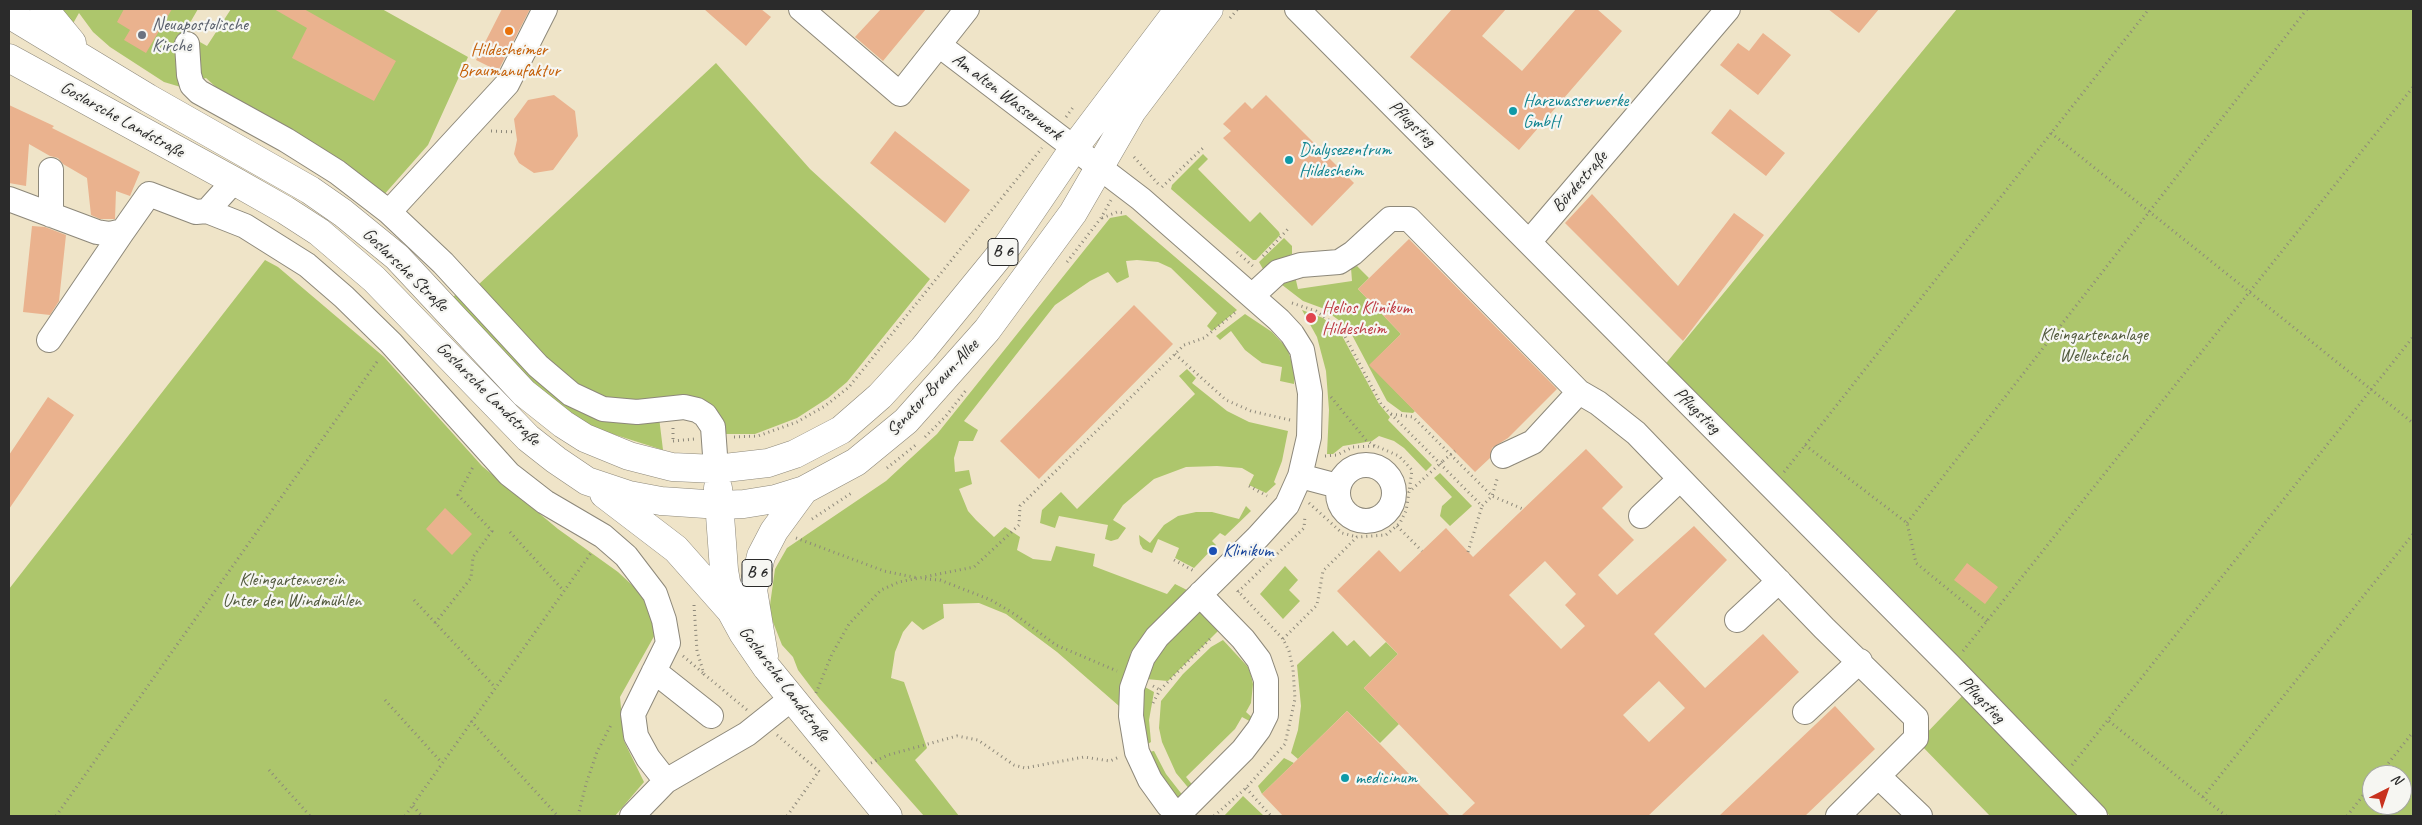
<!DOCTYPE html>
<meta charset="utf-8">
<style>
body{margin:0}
#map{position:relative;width:2422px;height:825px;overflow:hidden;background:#efe4c8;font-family:Caveat,sans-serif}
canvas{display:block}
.frame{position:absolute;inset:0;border:10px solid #2b2b2b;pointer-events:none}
.north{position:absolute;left:2362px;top:765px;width:50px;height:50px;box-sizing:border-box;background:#f6f6f2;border:1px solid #a5a5a2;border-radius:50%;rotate:41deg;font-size:14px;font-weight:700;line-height:20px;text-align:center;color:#2b2b2b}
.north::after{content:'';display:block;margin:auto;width:18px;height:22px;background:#c8321e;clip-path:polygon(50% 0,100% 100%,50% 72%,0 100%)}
</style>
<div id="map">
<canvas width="2422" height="825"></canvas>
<div class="frame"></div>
<div class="north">N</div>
</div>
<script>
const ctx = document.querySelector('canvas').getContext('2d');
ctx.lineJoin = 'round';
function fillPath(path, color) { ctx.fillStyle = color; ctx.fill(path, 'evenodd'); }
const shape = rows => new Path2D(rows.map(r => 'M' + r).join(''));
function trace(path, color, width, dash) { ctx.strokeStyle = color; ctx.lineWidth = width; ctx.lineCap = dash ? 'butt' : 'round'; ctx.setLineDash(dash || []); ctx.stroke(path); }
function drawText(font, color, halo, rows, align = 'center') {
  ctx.font = font + ' Caveat,sans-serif'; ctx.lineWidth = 4.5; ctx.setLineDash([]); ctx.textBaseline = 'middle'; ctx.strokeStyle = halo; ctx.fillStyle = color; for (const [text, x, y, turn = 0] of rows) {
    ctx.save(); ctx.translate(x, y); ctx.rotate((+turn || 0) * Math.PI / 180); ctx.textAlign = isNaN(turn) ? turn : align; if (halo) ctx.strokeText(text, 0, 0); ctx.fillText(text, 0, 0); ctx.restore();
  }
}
const green = shape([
 [58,9,198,9,184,33,207,46,231,9,382,9,468,57,428,145,382,197,218,89,206,78,188,84,184,88,164,82,110,47,93,32,79,13,71,27],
 [1957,9,2413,9,2413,816,2110,816,1663,367],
 [2372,775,2402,775,2402,805,2372,805],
 [716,63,810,169,930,279,847,382,828,398,797,418,755,434,724,434,721,423,635,403,602,399,576,387,524,337,478,285],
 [1203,154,1208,159,1198,169,1250,222,1260,212,1279,232,1280,235,1256,260,1253,260,1171,189,1172,185],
 [1126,215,1237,310,1212,331,1207,326,1217,313,1171,268,1158,262,1137,260,1126,261,1129,277,1117,283,1108,272,1090,281,1055,305,964,421,978,430,973,441,959,441,954,458,955,472,969,470,972,484,959,489,968,511,976,520,994,537,1005,527,1020,537,1017,550,1033,559,1051,561,1056,546,1095,554,1093,566,1167,594,1175,584,1189,591,1149,628,1131,652,1119,706,1057,652,1006,614,979,603,943,604,944,618,923,630,912,621,903,632,895,652,891,678,904,682,927,748,915,760,959,816,924,816,820,699,798,670,793,657,782,645,769,612,775,569,787,548,886,481,937,434,1110,218],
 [1284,238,1292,246,1292,254,1263,269,1259,262],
 [265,260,278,267,384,357,482,466,558,529,618,572,645,597,657,631,620,697,624,741,644,782,615,816,9,816,9,589],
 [1357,266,1369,278,1358,289,1401,334,1370,365,1415,411,1413,413,1402,412,1387,401,1352,335,1340,321,1322,308,1303,301,1277,281,1295,276,1298,289,1352,281,1351,268],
 [457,294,535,376,659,417,663,450,600,430,573,416,549,399,451,298],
 [1302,310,1323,318,1340,332,1379,404,1390,417,1388,420,1432,465,1426,471,1404,448,1394,441,1379,436,1372,441,1343,446,1333,454,1327,454,1329,410,1326,371,1317,337],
 [1245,314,1272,332,1287,348,1295,371,1294,384,1280,381,1282,367,1262,363,1254,357,1245,350,1231,331,1220,340,1216,336],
 [1187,369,1196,378,1192,383,1227,411,1249,422,1288,431,1282,461,1274,482,1276,484,1266,493,1249,485,1254,475,1242,468,1217,466,1186,467,1154,479,1123,505,1113,520,1126,528,1118,539,1111,541,1105,539,1108,525,1059,516,1055,528,1040,523,1042,510,1061,492,1077,509,1195,394,1179,376],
 [1440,473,1472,506,1450,526,1440,516,1442,506,1452,497,1434,478],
 [1246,506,1251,511,1225,536,1220,533,1212,541,1216,545,1194,568,1175,558,1179,548,1158,539,1152,553,1143,549,1140,544,1139,535,1150,543,1164,525,1178,516,1196,512,1212,512,1239,519],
 [1285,566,1298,580,1289,590,1300,601,1283,619,1260,594],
 [1205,611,1222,627,1168,681,1146,679,1148,669,1166,645,1198,613],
 [1333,631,1347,646,1354,640,1370,657,1386,642,1398,654,1364,688,1399,724,1380,743,1347,711,1298,759,1291,753,1298,730,1301,706,1297,665],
 [1223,640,1248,667,1251,675,1253,684,1251,703,1246,712,1255,720,1255,724,1242,717,1235,729,1186,777,1195,788,1191,791,1176,773,1162,742,1159,728,1161,701,1183,674,1211,647],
 [1145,687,1154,692,1149,720,1151,742,1146,745,1142,728,1142,696],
 [1965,693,2084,816,1990,816,1918,742],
 [1154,751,1166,774,1184,797,1176,797,1169,791,1148,752],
 [1284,758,1294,763,1262,794,1258,786],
 [1243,796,1264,816,1224,816]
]);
const building = shape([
 [124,9,172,9,146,53,124,40,130,30,117,22],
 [274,9,304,9,396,61,374,101,292,58,307,28],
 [502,9,530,9,498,71,476,60],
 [704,9,761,9,771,17,746,46],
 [881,9,926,9,883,61,855,37],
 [1452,9,1506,9,1482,36,1522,71,1576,9,1597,9,1622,31,1519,150,1410,57],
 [1828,9,1879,9,1859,33],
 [1763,33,1791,55,1758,95,1720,65,1738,43,1749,51],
 [554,95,575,111,578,136,553,170,534,173,519,163,514,154,517,140,514,119,528,100],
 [1266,95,1354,183,1312,226,1223,138,1231,131,1223,124,1245,102,1252,109],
 [9,105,54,126,52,128,140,172,130,196,116,191,115,219,100,219,91,215,87,178,63,164,58,158,50,156,29,144,26,186,9,183],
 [1730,109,1785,153,1766,176,1711,133],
 [895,131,970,190,945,223,870,163],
 [1592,194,1678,286,1734,213,1764,235,1683,341,1565,223],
 [32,226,45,227,66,235,59,301,50,315,23,312],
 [1409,239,1557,389,1508,438,1492,448,1490,458,1475,472,1369,365,1401,334,1358,289],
 [1134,305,1173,344,1039,479,1000,441],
 [48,397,74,415,9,509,9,455],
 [1586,449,1623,487,1602,508,1634,540,1598,575,1617,595,1694,526,1727,560,1654,634,1705,688,1763,634,1799,672,1648,816,1461,816,1475,803,1364,688,1398,654,1337,591,1379,550,1400,572,1446,528,1473,557],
 [1545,561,1576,594,1565,605,1585,626,1561,649,1509,595],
 [1659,681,1685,708,1649,742,1623,715],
 [445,508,472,534,452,555,426,529],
 [1967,563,1998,587,1985,604,1954,580],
 [1835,706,1875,749,1805,816,1719,816],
 [1347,711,1377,741,1450,816,1283,816,1262,794]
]);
const path = shape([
 [1230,18,1238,9],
 [1066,117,1074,106],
 [491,131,516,132],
 [2051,133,2413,423],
 [1134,157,1160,186],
 [1162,187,1205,146],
 [1102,218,1117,212,1124,213],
 [1237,252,1255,268],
 [1263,256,1288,229],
 [1067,262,1101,218,1111,200],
 [1292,303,1316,311,1341,329,1381,404,1482,506,1492,496,1498,476],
 [1175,354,1226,400,1251,411,1290,420],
 [1331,397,1366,440,1375,446],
 [1391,414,1413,417,1492,496,1523,509],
 [673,428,673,442],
 [734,437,758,436,797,422,825,406,849,387,1042,148],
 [925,437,946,416,967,389],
 [673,441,695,439],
 [1805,445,1907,523,1916,563,1988,622],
 [1325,456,1337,455,1353,447,1376,446,1399,456,1412,470,1409,492],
 [887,468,917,444],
 [1784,472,2149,9],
 [1249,486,1267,496],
 [1309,503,1342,533,1357,537],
 [812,519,853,492],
 [1907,523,2307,9],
 [1397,526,1422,551],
 [510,532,564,591],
 [796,538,884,571,918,578],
 [1468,552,1482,506],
 [1174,560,1194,571],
 [925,579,940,580,991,600,1016,615,1056,645,1117,671],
 [1238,592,1304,528,1305,516],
 [414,600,495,687],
 [694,605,697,651,704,674,747,710],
 [435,623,471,578,473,557,492,531,458,495,474,465],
 [1283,639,1317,605,1323,571,1357,537,1386,535,1400,523,1406,511,1409,492,1443,461],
 [1963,651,2413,87],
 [683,656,703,673],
 [1153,686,1160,690],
 [816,693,832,654,849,624,881,590,899,582,974,567,1019,525,1020,506,1175,354,1184,345,1204,338,1237,311],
 [385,700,442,763],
 [1153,703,1160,690,1212,637],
 [471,721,556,814],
 [2109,721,2226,816],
 [777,735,821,773],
 [871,763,888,755,957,736,978,740,1014,765,1025,768,1084,757,1110,761,1119,757],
 [2072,765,2413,337],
 [269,770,310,816],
 [2379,775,2413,732],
 [1246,788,1271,816],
 [2203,797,2413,534],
 [413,806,422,816],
 [56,816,379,359],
 [405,816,591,553],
 [578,816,586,784,597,752,612,723],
 [787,816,819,771],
 [1214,816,1246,788,1285,744,1295,699,1293,669,1289,651,1283,639,1235,588],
 [2347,816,2372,784]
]);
const minor = shape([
 [801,9,900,94,967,9],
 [1297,9,1950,666,2095,816],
 [187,44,189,75,192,85,199,92,286,140,337,172,389,212,443,263,538,366,571,394,603,409,637,412,684,407,697,410,705,415,713,427,716,469],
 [939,45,1141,199,1279,320,1292,334,1302,350,1310,393,1309,437,1300,476,1287,505,1258,537,1157,637,1143,657,1132,688,1131,716,1137,752,1150,780,1168,805,1180,816],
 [51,170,51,215],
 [9,199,97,232,110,234,123,231,149,194,196,212,207,211,245,226,272,243,307,265,344,297,391,343,509,474,545,502,603,536,626,556,655,594,664,620,668,643,633,714,636,736,648,758,666,781],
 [207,211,234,181],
 [389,212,507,84,545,9],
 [1529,242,1728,9],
 [1252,296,1278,272,1301,265,1339,262,1353,253,1390,219,1409,219,1579,392,1598,403,1636,433,1824,628,1916,718,1916,738,1838,816],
 [49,340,123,231],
 [1503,456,1533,442,1579,392],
 '1338 493a28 28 0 1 1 56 0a28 28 0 1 1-56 0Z',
 [1300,476,1338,486],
 [1641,516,1680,479],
 [1737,620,1779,581],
 [654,671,711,716],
 [1805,712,1860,661],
 [1878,776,1920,816],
 [1178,815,1243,750,1259,729,1266,715,1266,680,1259,660,1243,639,1207,602,1201,593],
 [632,816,666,781,747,734,791,699]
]);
const major = shape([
 [44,9,72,43],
 [9,14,148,98,310,190,343,213,397,257,524,393,563,424,585,438,629,456,672,467,716,469,768,463,795,454,841,430,880,396,923,349,1008,245,1074,148,1179,9],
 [9,58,234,181,285,210,319,232,374,279,528,438,556,460,587,481,629,495,661,501,720,505,744,504,775,499,804,490,856,462,906,421,987,330,1073,213,1132,111,1209,9],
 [718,488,724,570,731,611,743,633,767,668,888,816],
 [604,494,676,549,730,610],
 [764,656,753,590,761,556,774,531,804,490]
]);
const pathBridge = shape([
 [1443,461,1455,451]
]);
const markers = [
 [509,31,5,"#e8710a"],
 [142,35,5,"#6b7280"],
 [1513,111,5,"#0f9aa8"],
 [1289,160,5,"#0f9aa8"],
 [1311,318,6,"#e0444e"],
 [1213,551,5,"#1a4fb4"],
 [1345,778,5,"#0f9aa8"]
];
const shields = [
 [1003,252,30],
 [757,573,30]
];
const shieldNames = [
 ["B 6",1003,252],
 ["B 6",757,573]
];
const worshipNames = [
 ["Neuapostolische",152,25],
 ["Kirche",152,46]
];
const foodNames = [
 ["Hildesheimer",509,50],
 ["Braumanufaktur",509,71]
];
const streetNames = [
 ["Am alten Wasserwerk",1007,97,37],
 ["Goslarsche Landstraße",122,120,29],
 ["Pflugstieg",1412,124,45],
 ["Bördestraße",1580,182,-49],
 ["Goslarsche Straße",405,270,44],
 ["Senator-Braun-Allee",933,388,-47],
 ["Goslarsche Landstraße",488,394,45],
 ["Pflugstieg",1697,411,45],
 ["Goslarsche Landstraße",784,684,53],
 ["Pflugstieg",1982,700,46]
];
const cultureNames = [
 ["Harzwasserwerke",1523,101],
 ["GmbH",1523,122],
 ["Dialysezentrum",1299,150],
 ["Hildesheim",1299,171],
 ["medicinum",1355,778]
];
const healthNames = [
 ["Helios Klinikum",1322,308],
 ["Hildesheim",1322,329]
];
const parkNames = [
 ["Kleingartenanlage",2094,335],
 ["Wellenteich",2094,356],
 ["Kleingartenverein",292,580],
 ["Unter den Windmühlen",292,601]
];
const transitNames = [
 ["Klinikum",1223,551]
];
fillPath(green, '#adc66c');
fillPath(building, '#eab28e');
trace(minor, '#8d887a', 26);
trace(major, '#8d887a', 29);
trace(path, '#8d887a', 3, [1, 4]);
trace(minor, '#fff', 24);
trace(major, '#fff', 28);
trace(pathBridge, '#8d887a', 3, [1, 4]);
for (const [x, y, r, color] of markers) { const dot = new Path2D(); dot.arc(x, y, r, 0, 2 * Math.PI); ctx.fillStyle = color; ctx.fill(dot); trace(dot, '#f6f6f2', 2); }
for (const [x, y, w] of shields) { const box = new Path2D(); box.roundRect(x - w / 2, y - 13.5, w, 27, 4); ctx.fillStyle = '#f6f6f2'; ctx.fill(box); trace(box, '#2b2b2b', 1); }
drawText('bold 16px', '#2b2b2b', null, shieldNames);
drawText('18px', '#5b616d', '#f6f6f2', worshipNames, 'left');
drawText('18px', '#c56008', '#f6f6f2', foodNames);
drawText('18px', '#2b2b2b', '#f6f6f2', streetNames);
drawText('18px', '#0d838f', '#f6f6f2', cultureNames, 'left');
drawText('18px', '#be3a42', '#f6f6f2', healthNames, 'left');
drawText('18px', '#525a3e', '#f6f6f2', parkNames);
drawText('18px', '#164399', '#f6f6f2', transitNames, 'left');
</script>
